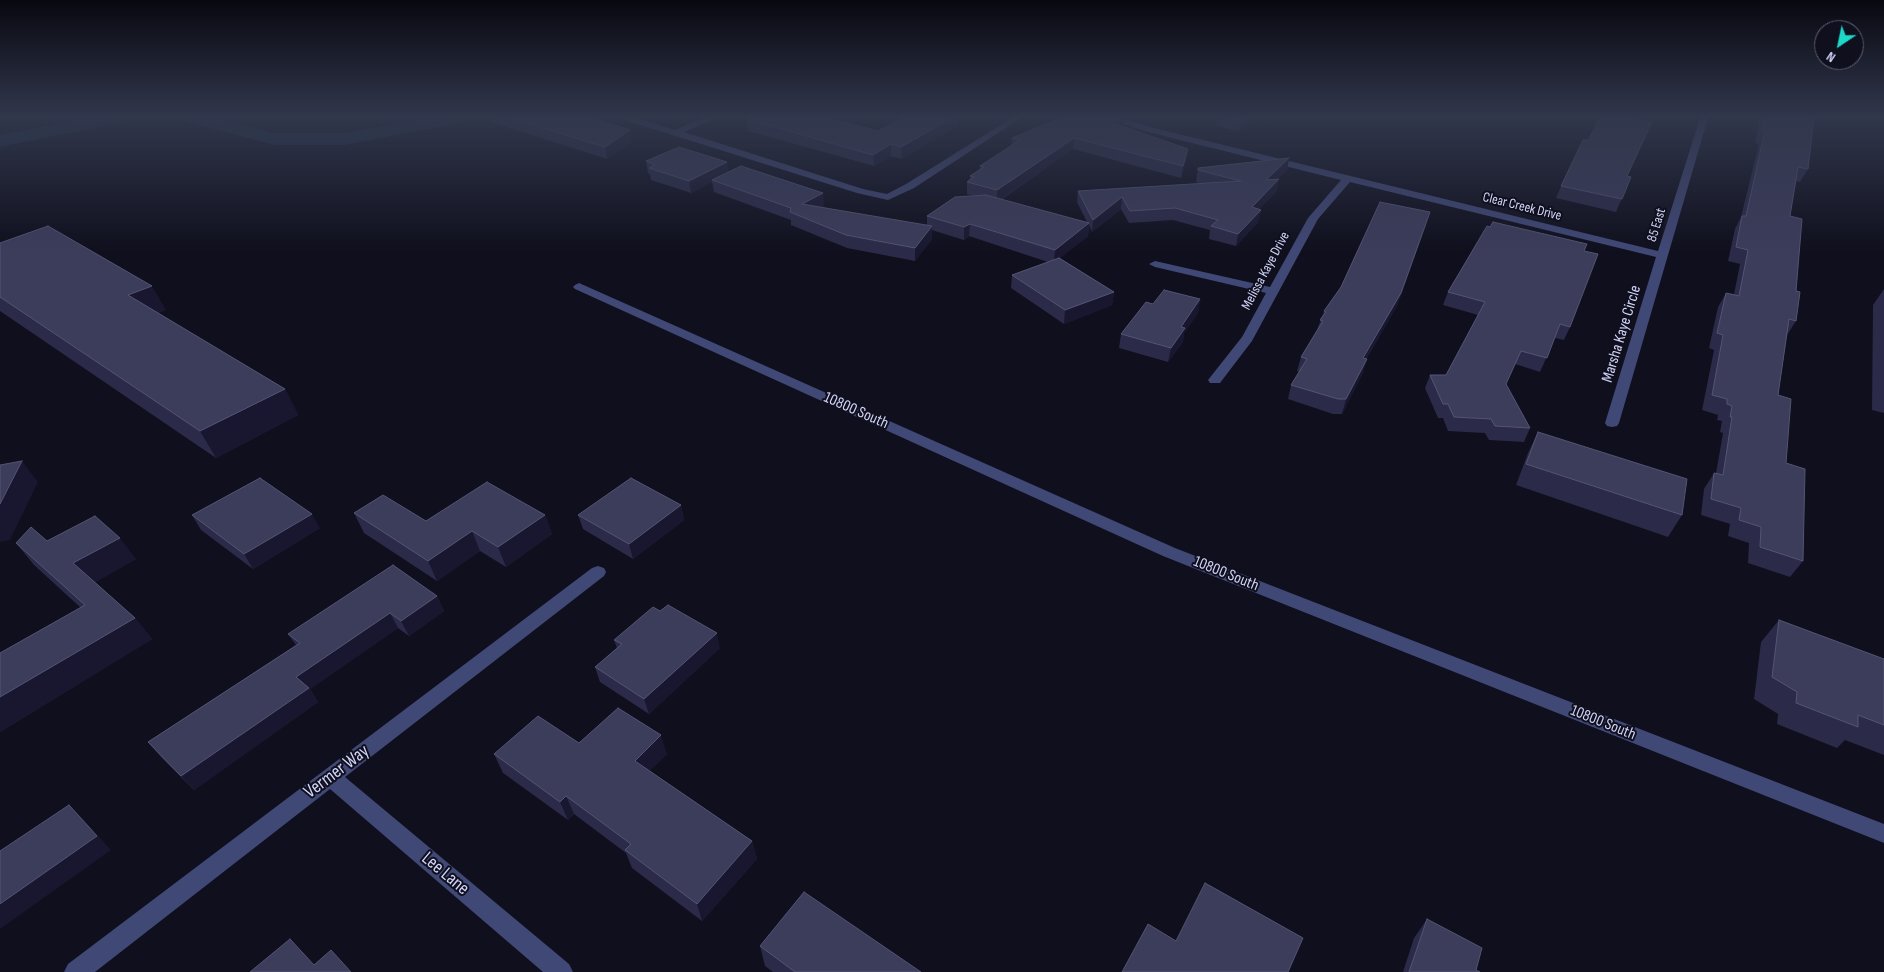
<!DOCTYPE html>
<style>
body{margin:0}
#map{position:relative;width:1884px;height:972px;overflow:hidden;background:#0f0f1d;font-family:"Sofia Sans Condensed",sans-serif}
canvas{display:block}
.north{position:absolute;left:1814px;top:20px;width:50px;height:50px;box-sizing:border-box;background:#0f0f1d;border:1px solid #5d5e75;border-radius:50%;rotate:214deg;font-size:14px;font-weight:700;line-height:20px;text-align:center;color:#d1d4f9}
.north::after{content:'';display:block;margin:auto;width:18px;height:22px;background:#1ed8c7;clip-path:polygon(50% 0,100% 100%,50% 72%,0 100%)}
</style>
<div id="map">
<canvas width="1884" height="972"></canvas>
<div class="north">N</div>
</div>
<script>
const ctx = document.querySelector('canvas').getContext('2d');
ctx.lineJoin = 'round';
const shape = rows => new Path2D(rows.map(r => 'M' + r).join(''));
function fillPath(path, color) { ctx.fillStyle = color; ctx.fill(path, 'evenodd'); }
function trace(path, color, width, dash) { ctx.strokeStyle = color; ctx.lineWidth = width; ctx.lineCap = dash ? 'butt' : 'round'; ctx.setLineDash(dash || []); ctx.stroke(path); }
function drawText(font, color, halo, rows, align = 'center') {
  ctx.font = font + ' "Sofia Sans Condensed",sans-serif'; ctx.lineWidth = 4; ctx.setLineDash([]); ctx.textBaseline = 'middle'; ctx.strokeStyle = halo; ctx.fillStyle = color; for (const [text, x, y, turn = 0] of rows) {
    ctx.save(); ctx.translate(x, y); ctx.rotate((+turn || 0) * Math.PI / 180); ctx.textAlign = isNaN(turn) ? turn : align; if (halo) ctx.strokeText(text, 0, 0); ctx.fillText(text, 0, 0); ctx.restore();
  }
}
const canal = shape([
 [87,118,124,118,121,122,114,124,0,147,0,135,87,118],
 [186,118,216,118,274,133,345,133,425,118,463,118,460,122,453,124,345,145,274,145,188,122,186,118]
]);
const minor = shape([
 [624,118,636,118,675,130,702,118,712,118,711,120,684,132,863,189,887,194,906,184,1012,118,1021,118,914,188,888,200,857,193,625,120,624,118],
 [1109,118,1121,118,1154,128,1658,251,1700,118,1708,118,1619,423,1617,426,1612,427,1607,426,1605,423,1656,257,1350,182,1318,219,1252,341,1220,383,1210,383,1208,380,1242,337,1266,293,1155,267,1149,264,1155,261,1270,287,1308,218,1341,180,1148,132,1110,120,1109,118],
 [579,283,1175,548,1884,824,1884,843,1163,556,575,289,573,287,575,285,579,283],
 [598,566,604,568,606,572,604,576,345,777,569,964,573,972,543,972,330,789,95,972,64,972,68,964,592,568,598,566]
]);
const wall = shape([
 [490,118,592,118,632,142,607,159,491,122],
 [1060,118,1125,118,1124,126,1186,160,1181,178,1073,149,1001,200,1087,222,1077,202,1078,191,1203,184,1196,182,1198,168,1289,158,1287,170,1277,179,1277,191,1259,209,1261,210,1258,222,1236,246,1209,239,1210,230,1173,220,1129,223,1121,209,1092,232,1089,225,1088,236,1060,258,1114,292,1112,305,1064,324,1011,288,1012,275,1048,262,969,236,964,240,932,230,932,239,915,261,847,248,791,225,791,220,714,192,712,182,691,193,651,180,650,174,648,173,646,161,728,172,824,206,821,207,927,226,927,216,975,196,967,194,967,182,970,179,970,176,980,169,980,166,1011,146,1012,138],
 [1126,118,1137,118,1134,120],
 [1217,118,1270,118,1267,121,1252,118,1239,131,1216,126],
 [1760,118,1814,118,1808,169,1800,182,1796,181,1790,216,1796,291,1796,321,1787,335,1778,395,1786,463,1803,561,1790,577,1748,563,1749,543,1728,536,1730,524,1701,515,1704,489,1714,473,1716,473,1723,433,1720,432,1722,421,1717,420,1718,415,1702,410,1714,350,1709,348,1718,307,1726,293,1734,294,1740,264,1728,261,1735,229,1741,217,1759,144,1755,143],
 [747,119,878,131,958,125,902,159,891,156,874,166,748,131],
 [1588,140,1627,176,1631,177,1616,212,1556,198,1561,186],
 [1426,225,1397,306,1366,359,1363,373,1342,414,1333,414,1288,399,1291,385,1300,372,1297,371,1301,357,1317,330,1324,311],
 [0,243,166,310,158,313,285,389,298,415,216,458,0,311],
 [1584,251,1570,327,1564,340,1555,338,1540,372,1515,364,1506,384,1530,428,1524,442,1489,440,1485,433,1448,431,1443,418,1438,418,1425,388,1430,375,1446,375,1478,315,1443,305,1448,292],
 [1884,289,1884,413,1872,410,1873,305],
 [1200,299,1198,313,1184,333,1183,342,1168,362,1119,348,1121,334,1153,304],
 [1538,432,1682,515,1668,537,1516,485,1528,453],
 [681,505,684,520,633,559,583,529,578,515],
 [354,513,426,521,545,515,552,534,506,567,480,551,437,581,364,533],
 [192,515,320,528,253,569,201,530],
 [47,541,136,559,95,582,135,618,152,639,0,732,0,653,81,608,34,565,16,543],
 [437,596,444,611,409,636,398,628,310,689,318,702,194,790,161,757,148,742,296,645,288,634],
 [1779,620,1884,659,1884,755,1845,740,1837,748,1777,724,1778,714,1754,699,1761,642],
 [614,640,720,648,649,714,600,682,595,667,617,648],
 [579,743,667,754,649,771,752,841,757,859,702,921,632,868,626,853,574,814,568,820,503,773,494,754],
 [1427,919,1476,970,1480,972,1403,972,1414,938],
 [760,946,921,972,773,972,765,966]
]);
const shadedWall = shape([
 [952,118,958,118,958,125,902,159,901,147],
 [1121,118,1125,118,1124,126,1113,123],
 [1244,118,1252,118,1239,131,1241,120],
 [630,130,632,142,607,159,605,147],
 [1074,138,1073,149,997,202,997,190],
 [891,144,891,156,874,166,873,155],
 [1188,149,1186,160,1181,178,1183,166],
 [1289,158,1287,170,1264,192,1266,180],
 [727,162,729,174,712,180,712,182,691,193,689,181],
 [1279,179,1277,191,1249,219,1252,207],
 [823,193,824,206,803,216,802,204],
 [1122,197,1121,209,1092,232,1093,220],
 [1261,210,1258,222,1236,246,1238,234],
 [1089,223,1088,236,1054,263,1055,250],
 [970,224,969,236,964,240,964,227],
 [1426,225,1397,306,1358,371,1363,358],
 [932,226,932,239,915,261,915,248],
 [152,286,166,310,143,320,128,295],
 [1114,292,1112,305,1064,324,1065,310],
 [1200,299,1198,313,1184,333,1183,342,1168,362,1171,348,1181,327],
 [1367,359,1363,373,1342,414,1346,399],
 [285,389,298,415,216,458,200,431],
 [22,461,38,482,10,540,0,542,0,504],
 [681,505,684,520,633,559,629,544],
 [312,514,320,528,253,569,244,554],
 [545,515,552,534,506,567,498,547],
 [472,531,480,551,437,581,428,561],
 [120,538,136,559,90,585,73,563],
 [437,596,444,611,409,636,401,621],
 [390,613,398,628,310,689,318,702,194,790,181,776,296,677],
 [135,618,152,639,0,732,0,697],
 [717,633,720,648,649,714,644,699],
 [661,735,667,754,641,780,635,761],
 [566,796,574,814,568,820,560,802],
 [69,805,83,819,111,850,0,929,0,904],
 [752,841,757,859,702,921,697,904]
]);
const building = shape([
 [509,118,592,118,630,130,605,147,509,118],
 [751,118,829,118,878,131,902,118,952,118,901,147,891,144,873,155,747,119,751,118],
 [1060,118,1121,118,1113,123,1188,149,1183,166,1074,138,997,190,967,182,974,177,970,176,984,167,980,166,1020,140,1012,138,1060,118],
 [1229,118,1244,118,1241,120,1229,118],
 [1600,118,1630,118,1652,122,1627,176,1631,177,1622,199,1561,186,1583,140,1588,140,1600,118],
 [1764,118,1814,118,1808,169,1798,167,1790,216,1802,219,1796,291,1800,292,1796,321,1789,319,1778,395,1791,399,1786,463,1805,469,1803,561,1760,547,1761,527,1739,520,1741,508,1711,499,1714,473,1723,475,1732,417,1730,417,1732,406,1727,404,1727,399,1712,395,1723,335,1717,333,1726,293,1739,296,1748,250,1736,247,1742,216,1746,216,1765,131,1762,130,1764,118],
 [679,147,727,162,689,181,649,168,655,165,646,161,679,147],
 [1289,158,1266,180,1279,179,1252,207,1261,210,1238,234,1211,226,1218,220,1175,208,1130,211,1122,197,1093,220,1078,191,1241,181,1198,170,1198,168,1289,158],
 [741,166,823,193,802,204,932,226,915,248,846,235,790,212,791,208,712,180,741,166],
 [986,195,1089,223,1055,250,970,224,964,227,927,216,955,197,986,195],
 [1380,202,1430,212,1401,293,1363,358,1367,359,1346,399,1338,399,1291,385,1307,359,1301,357,1323,321,1320,320,1326,312,1324,311,1341,287,1380,202],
 [1493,222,1587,244,1584,251,1598,254,1570,327,1560,324,1547,358,1521,351,1506,384,1530,428,1495,426,1491,419,1454,417,1448,404,1443,404,1430,375,1446,375,1485,302,1448,292,1487,226,1490,227,1493,222],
 [48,226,152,286,128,295,285,389,200,431,0,297,0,243,48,226],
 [1059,258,1114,292,1065,310,1012,275,1059,258],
 [1164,290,1200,299,1181,327,1185,328,1171,348,1121,334,1146,302,1153,304,1164,290],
 [1538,432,1687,479,1682,515,1526,464,1538,432],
 [22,461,0,504,0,465,22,461],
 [260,478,312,514,244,554,192,515,260,478],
 [631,478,681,505,629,544,578,515,631,478],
 [487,482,545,515,498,547,472,531,428,561,354,513,383,495,426,521,487,482],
 [95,516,120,538,73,563,135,618,0,697,0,653,85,605,16,543,31,527,47,541,95,516],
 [393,565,437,596,401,621,390,613,296,677,309,688,181,776,148,742,300,643,288,634,393,565],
 [668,605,717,633,644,699,595,667,622,644,614,640,653,607,660,611,668,605],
 [1779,620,1884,659,1884,725,1858,715,1858,727,1796,703,1797,692,1772,677,1779,620],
 [618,708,661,735,635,761,752,841,697,904,625,850,631,844,566,796,560,802,494,754,538,716,579,743,618,708],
 [69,805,97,836,0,904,0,851,69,805],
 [1205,883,1303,938,1288,972,1122,972,1148,924,1176,941,1205,883],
 [804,892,921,972,795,972,760,946,804,892],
 [1427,919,1482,948,1476,970,1480,972,1409,972,1427,919],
 [290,939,314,965,331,950,351,972,250,972,290,939]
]);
const farStreetnames = [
 ["Clear Creek Drive",1522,207,14],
 ["85 East",1657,225,-73],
 ["Melissa Kaye Drive",1266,271,-62]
];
const streetNames = [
 ["Marsha Kaye Circle",1622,334,-73],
 ["10800 South",856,411,24],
 ["10800 South",1226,574,22],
 ["10800 South",1603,723,22]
];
const nearStreetnames = [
 ["Vermer Way",337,772,-37],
 ["Lee Lane",445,874,40]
];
fillPath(canal, '#132c3d');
fillPath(minor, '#404876');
fillPath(wall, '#2b2a48');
fillPath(shadedWall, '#18172f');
fillPath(building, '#3c3c5b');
trace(building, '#545474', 1);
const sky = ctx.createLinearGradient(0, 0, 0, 254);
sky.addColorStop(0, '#080810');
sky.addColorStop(0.46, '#31374c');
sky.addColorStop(1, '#31374c00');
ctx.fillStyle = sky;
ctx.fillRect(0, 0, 1884, 254);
drawText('14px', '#d1d4f9', '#0f0f1d', farStreetnames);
drawText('16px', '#d1d4f9', '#0f0f1d', streetNames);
drawText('19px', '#d1d4f9', '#0f0f1d', nearStreetnames);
</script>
